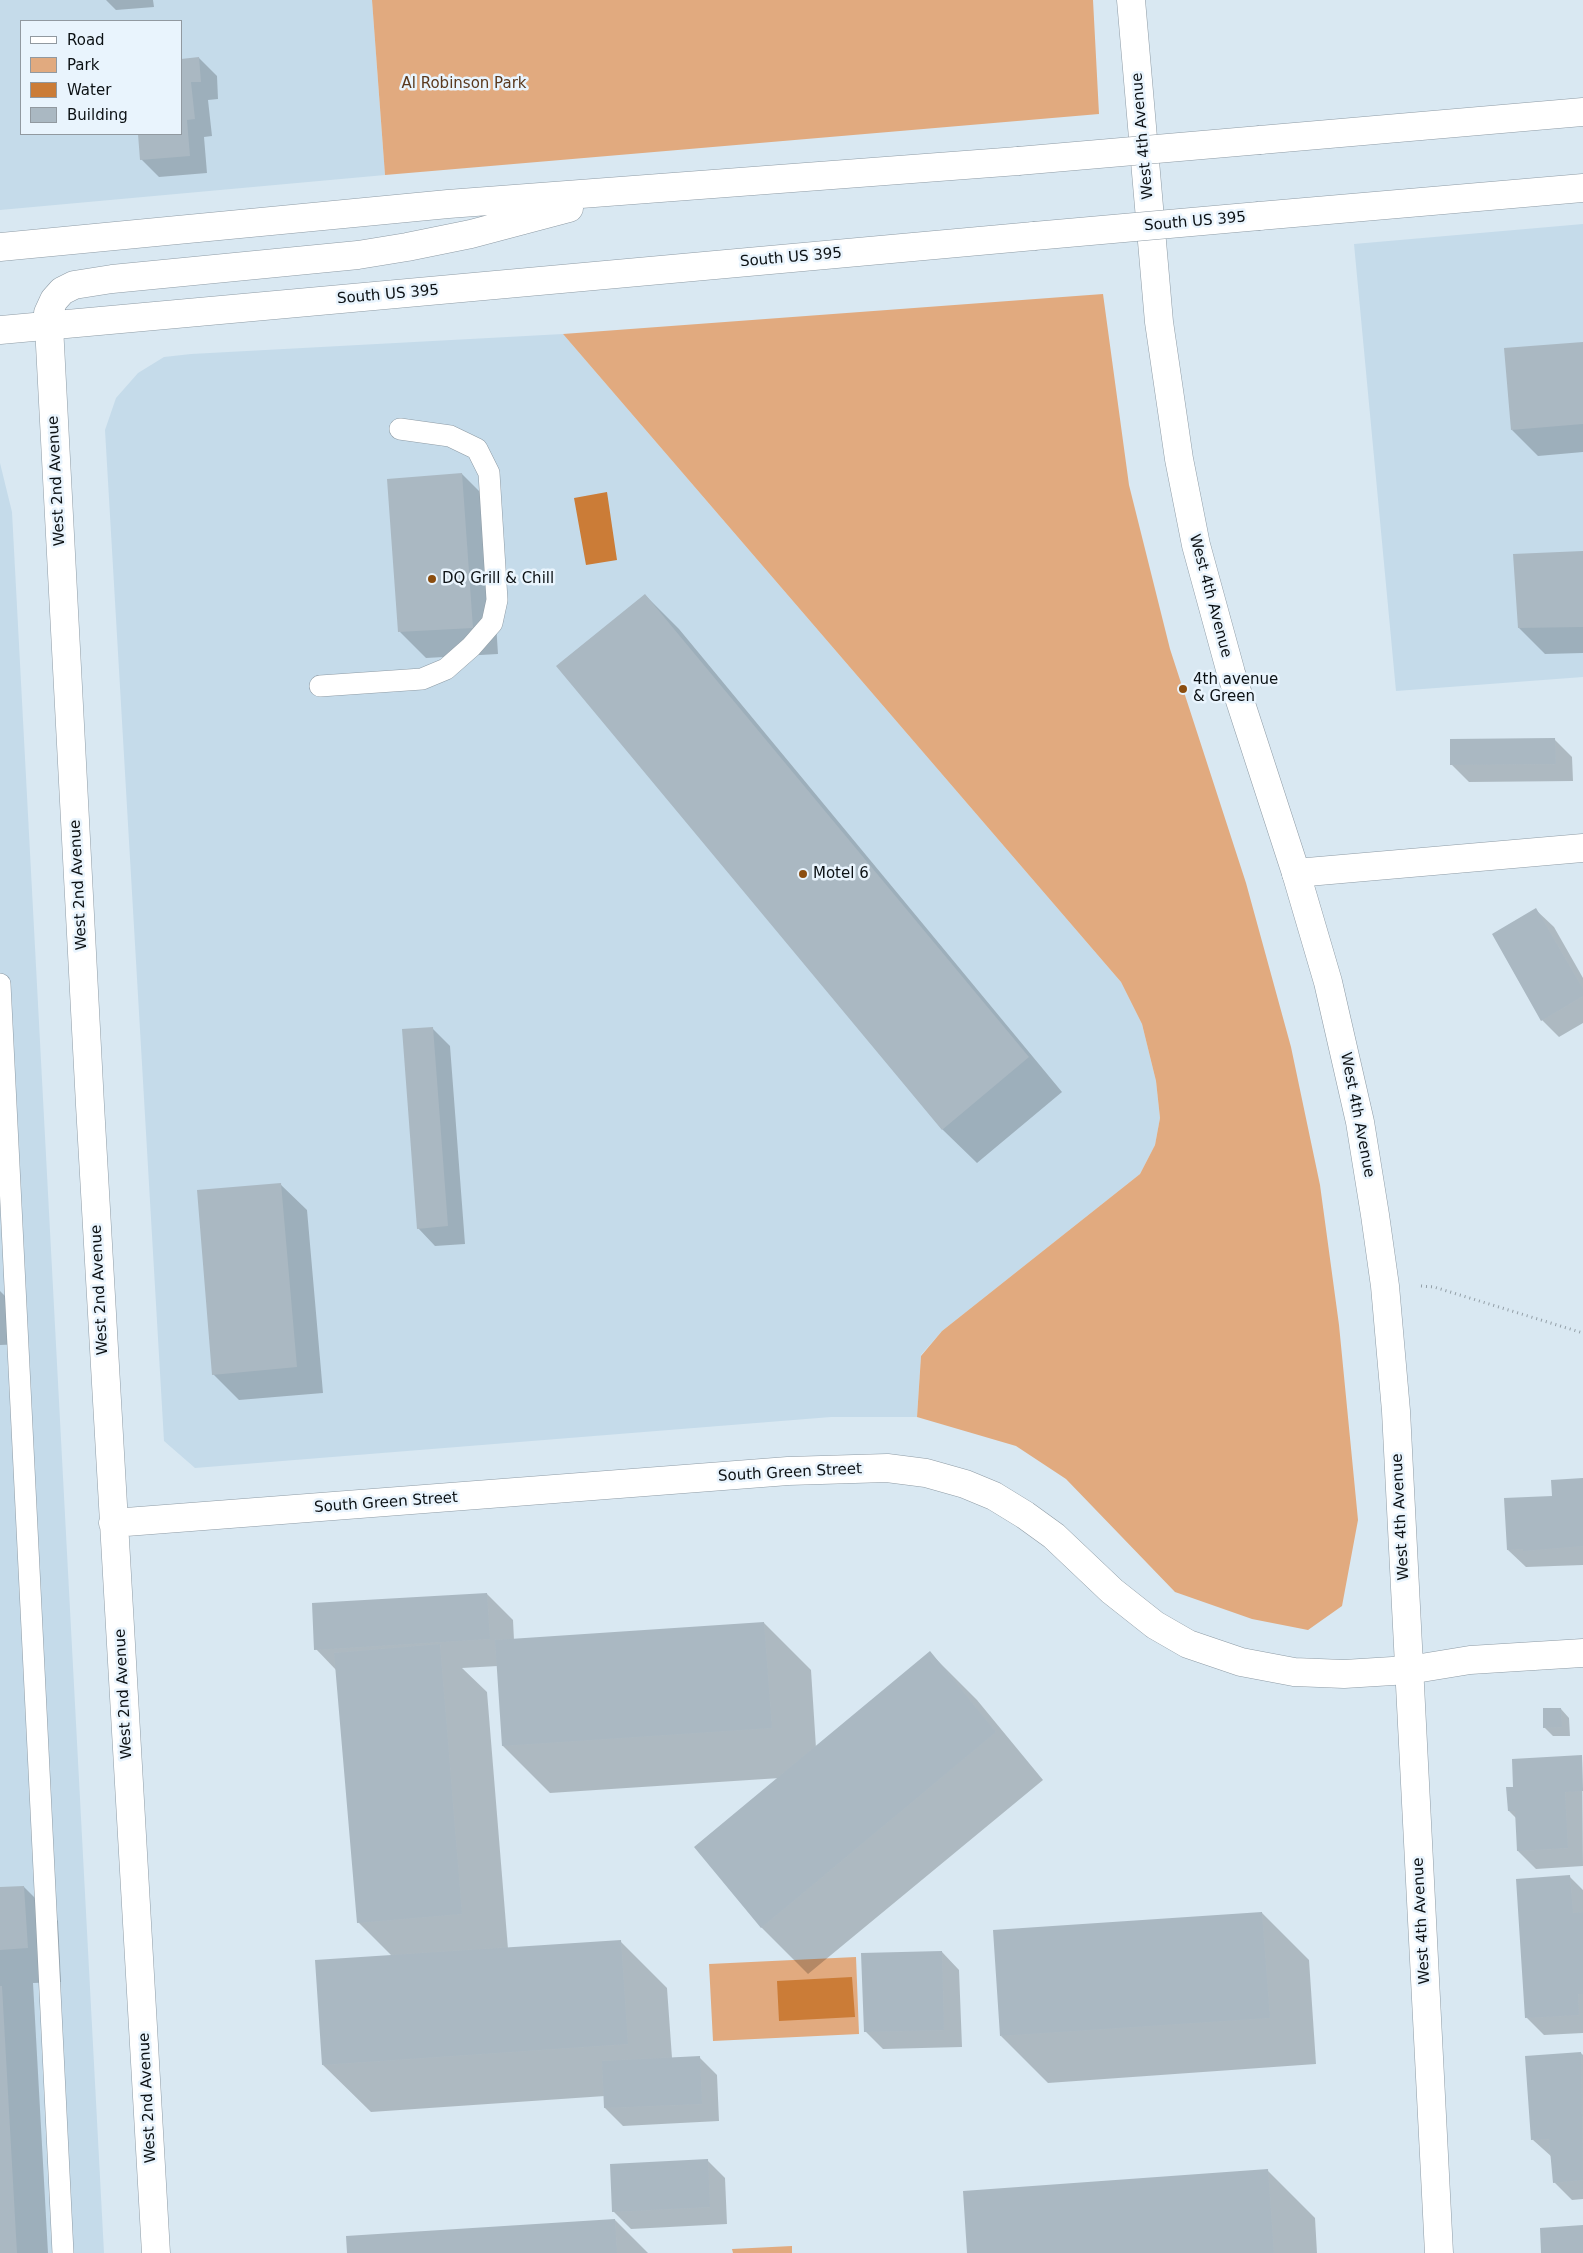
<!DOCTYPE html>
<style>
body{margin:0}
#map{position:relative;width:1583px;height:2253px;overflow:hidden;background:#d9e8f2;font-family:"DejaVu Sans",sans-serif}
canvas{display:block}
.legend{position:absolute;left:20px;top:20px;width:162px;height:115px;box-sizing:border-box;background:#e9f4fd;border:1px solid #9199a0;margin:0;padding:6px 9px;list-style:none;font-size:15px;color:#0c1114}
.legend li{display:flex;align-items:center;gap:10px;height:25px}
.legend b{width:25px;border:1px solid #9199a0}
</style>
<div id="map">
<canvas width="1583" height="2253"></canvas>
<ul class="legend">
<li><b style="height:6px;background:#fff"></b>Road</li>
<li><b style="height:14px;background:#e1aa7f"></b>Park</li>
<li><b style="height:14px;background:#cb7c37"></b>Water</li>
<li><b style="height:14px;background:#aab8c2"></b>Building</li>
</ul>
</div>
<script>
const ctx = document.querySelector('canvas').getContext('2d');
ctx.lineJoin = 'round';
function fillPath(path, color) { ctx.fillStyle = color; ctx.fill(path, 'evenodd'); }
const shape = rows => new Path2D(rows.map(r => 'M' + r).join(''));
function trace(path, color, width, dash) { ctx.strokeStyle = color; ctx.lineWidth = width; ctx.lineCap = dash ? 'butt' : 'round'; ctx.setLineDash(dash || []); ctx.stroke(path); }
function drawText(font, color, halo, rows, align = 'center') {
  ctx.font = font + ' "DejaVu Sans",sans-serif'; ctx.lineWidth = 5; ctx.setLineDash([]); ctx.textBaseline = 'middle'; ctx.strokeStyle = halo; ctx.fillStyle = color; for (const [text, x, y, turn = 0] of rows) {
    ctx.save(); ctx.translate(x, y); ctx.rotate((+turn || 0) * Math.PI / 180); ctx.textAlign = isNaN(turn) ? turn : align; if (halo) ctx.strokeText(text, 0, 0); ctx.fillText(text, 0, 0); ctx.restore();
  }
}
const built = shape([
 [0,0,372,0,385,175,0,210],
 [21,21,181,21,181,134,21,134],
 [1583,224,1583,677,1396,691,1354,244],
 [563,334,1121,982,1142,1024,1156,1081,1160,1118,1155,1145,1140,1174,942,1331,921,1355,917,1417,831,1417,195,1468,164,1441,105,430,116,398,138,373,164,357,191,354],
 [0,463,12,512,104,2253,0,2253]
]);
const green = shape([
 [372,0,1093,0,1099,114,385,175],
 [1103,294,1129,485,1170,649,1246,883,1291,1047,1320,1185,1339,1325,1358,1520,1342,1606,1308,1630,1252,1619,1175,1592,1066,1479,1016,1446,917,1417,921,1356,942,1331,1140,1174,1155,1145,1160,1118,1156,1081,1142,1024,1121,982,563,334],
 [856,1957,859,2034,713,2041,709,1964],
 [792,2246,792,2253,733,2253,732,2249]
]);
const water = shape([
 [607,492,617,560,586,565,574,498],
 [852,1977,855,2017,779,2021,777,1981]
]);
const shadow = shape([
 [106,0,153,0,154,7,116,10],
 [199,58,217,76,218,99,208,100,212,136,204,137,207,173,159,177,141,159,139,134,181,134,181,60],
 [1583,343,1583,452,1538,456,1512,430],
 [462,474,488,500,498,654,426,658,400,632],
 [1583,552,1583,653,1545,654,1519,628],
 [645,595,679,629,1062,1092,977,1163,943,1130,558,666],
 [1554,739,1572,757,1573,781,1469,782,1452,765],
 [1536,910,1554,927,1583,978,1583,1023,1559,1037,1542,1020],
 [432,1028,450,1046,465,1244,435,1246,418,1228],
 [280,1184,307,1210,323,1393,239,1400,213,1374],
 [0,1291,23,1314,24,1344,0,1345],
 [1583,1480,1583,1565,1526,1567,1508,1550,1553,1497],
 [487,1594,513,1620,514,1640,764,1623,811,1670,816,1748,930,1653,977,1700,1043,1780,808,1974,761,1927,780,1778,550,1793,503,1746,498,1666,462,1668,487,1692,508,1949,620,1941,667,1988,672,2058,699,2057,717,2075,719,2121,623,2126,605,2108,605,2096,371,2112,323,2065,392,1956,358,1922,337,1671,316,1649],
 [1561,1709,1569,1718,1570,1736,1553,1736,1544,1727],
 [1582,1756,1583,1866,1536,1869,1518,1851,1516,1818,1509,1811,1515,1788],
 [1569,1876,1583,1890,1583,2033,1544,2035,1527,2018],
 [24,1887,58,1921,61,1982,33,1983,48,2253,0,2253,0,1889],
 [1262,1913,1309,1960,1316,2064,1048,2083,1001,2036],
 [942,1952,959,1970,962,2047,883,2049,865,2031],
 [1581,2053,1583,2055,1583,2199,1572,2200,1554,2182,1552,2157,1533,2140],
 [707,2160,725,2178,727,2224,631,2229,613,2211],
 [1268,2171,1315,2218,1317,2253,968,2253],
 [615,2220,648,2253,348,2253]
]);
const building = shape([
 [199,57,201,82,191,82,195,119,187,120,190,156,140,160,138,134,181,134,181,59],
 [1583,342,1583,424,1511,430,1504,348],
 [462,473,473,628,398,632,387,479],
 [1583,551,1583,627,1518,628,1513,554],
 [645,594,1029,1057,942,1130,556,666],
 [1555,738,1556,764,1450,765,1450,739],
 [1536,908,1583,989,1583,996,1541,1021,1492,934],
 [433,1027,448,1226,417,1229,402,1029],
 [281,1183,297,1367,212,1375,197,1190],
 [1583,1478,1583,1546,1523,1551,1523,1549,1507,1550,1504,1498,1552,1496,1551,1480],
 [487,1593,490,1639,314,1650,312,1603],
 [764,1622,772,1728,502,1746,495,1640],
 [440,1644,462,1914,357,1923,334,1653],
 [930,1651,996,1732,761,1928,694,1847],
 [1543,1708,1561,1708,1562,1727,1543,1728],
 [1582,1755,1583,1791,1565,1792,1568,1848,1517,1851,1515,1811,1508,1811,1506,1787,1513,1787,1512,1759],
 [1570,1875,1573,1913,1583,1912,1583,1994,1578,1994,1579,2015,1525,2018,1516,1879],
 [24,1886,28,1948,0,1950,0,1887],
 [1262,1912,1270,2018,1000,2036,993,1930],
 [621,1940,628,2044,322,2065,315,1960],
 [942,1951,944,2030,864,2032,861,1953],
 [0,1986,2,1986,17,2253,0,2253],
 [1581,2052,1583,2180,1553,2183,1549,2139,1531,2140,1525,2056],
 [700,2056,702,2104,604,2108,602,2061],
 [708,2159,710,2207,612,2212,610,2164],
 [1268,2169,1274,2253,967,2253,963,2191],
 [615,2219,617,2253,347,2253,346,2236],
 [1583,2225,1583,2253,1541,2253,1540,2228]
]);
const path = shape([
 [1421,1286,1434,1287,1583,1333]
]);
const lane = shape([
 [320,686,422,679,446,669,471,647,492,623,497,600,489,473,477,449,450,436,400,429],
 [0,984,63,2253]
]);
const street = shape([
 [49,326,90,1105,156,2253],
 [1296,873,1583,848],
 [113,1523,788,1471,887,1468,926,1473,965,1484,994,1496,1025,1515,1054,1536,1112,1591,1155,1625,1188,1644,1241,1662,1294,1672,1344,1674,1409,1670,1470,1660,1583,1653]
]);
const secondary = shape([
 [1131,0,1159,322,1179,459,1196,545,1231,673,1296,873,1328,982,1360,1122,1375,1215,1385,1286,1396,1411,1439,2253]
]);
const highway = shape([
 [1260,140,1583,112],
 [1259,216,1583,188],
 [0,247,448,204,1018,161],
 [49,326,48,313,54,300,62,291,74,285,112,279,358,255,407,247,471,234,569,208],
 [0,330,1034,236]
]);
const highwayBridge = shape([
 [1018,161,1260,140],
 [1034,236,1259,216]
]);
const markers = [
 [432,579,5,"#8b4d0f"],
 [1183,689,5,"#8b4d0f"],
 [803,874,5,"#8b4d0f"]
];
const parkNames = [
 ["Al Robinson Park",464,84]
];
const streetNames = [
 ["West 4th Avenue",1143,136,-95],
 ["South US 395",1195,222,-5],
 ["South US 395",791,258,-5],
 ["South US 395",388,295,-5],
 ["West 2nd Avenue",57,481,-93],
 ["West 4th Avenue",1210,596,75],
 ["West 2nd Avenue",79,885,-93],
 ["West 4th Avenue",1357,1115,79],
 ["West 2nd Avenue",100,1290,-93],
 ["South Green Street",790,1473,-3],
 ["South Green Street",386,1503,-4],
 ["West 4th Avenue",1401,1517,-93],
 ["West 2nd Avenue",124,1694,-93],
 ["West 4th Avenue",1422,1921,-93],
 ["West 2nd Avenue",148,2098,-93]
];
const poiNames = [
 ["DQ Grill & Chill",442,579],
 ["4th avenue",1193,680],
 ["& Green",1193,697],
 ["Motel 6",813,874]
];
fillPath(built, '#c5dbea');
fillPath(green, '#e1aa7f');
fillPath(water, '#cb7c37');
fillPath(shadow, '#0003');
fillPath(building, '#aab8c2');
trace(lane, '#8e9ba5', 22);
trace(street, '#8e9ba5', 29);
trace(secondary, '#8e9ba5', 29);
trace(highway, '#8e9ba5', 29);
trace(path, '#939fa7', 3, [1, 4]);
trace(lane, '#fff', 21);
trace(street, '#fff', 28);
trace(secondary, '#fff', 28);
trace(highway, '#fff', 28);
trace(highwayBridge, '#8e9ba5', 29, []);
trace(highwayBridge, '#fff', 28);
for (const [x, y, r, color] of markers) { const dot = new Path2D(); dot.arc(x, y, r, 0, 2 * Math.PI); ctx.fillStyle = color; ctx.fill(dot); trace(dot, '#e9f4fd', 2); }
drawText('15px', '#5a381c', '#e9f4fd', parkNames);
drawText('15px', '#0c1114', '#e9f4fd', streetNames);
drawText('15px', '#0c1114', '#e9f4fd', poiNames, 'left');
</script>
